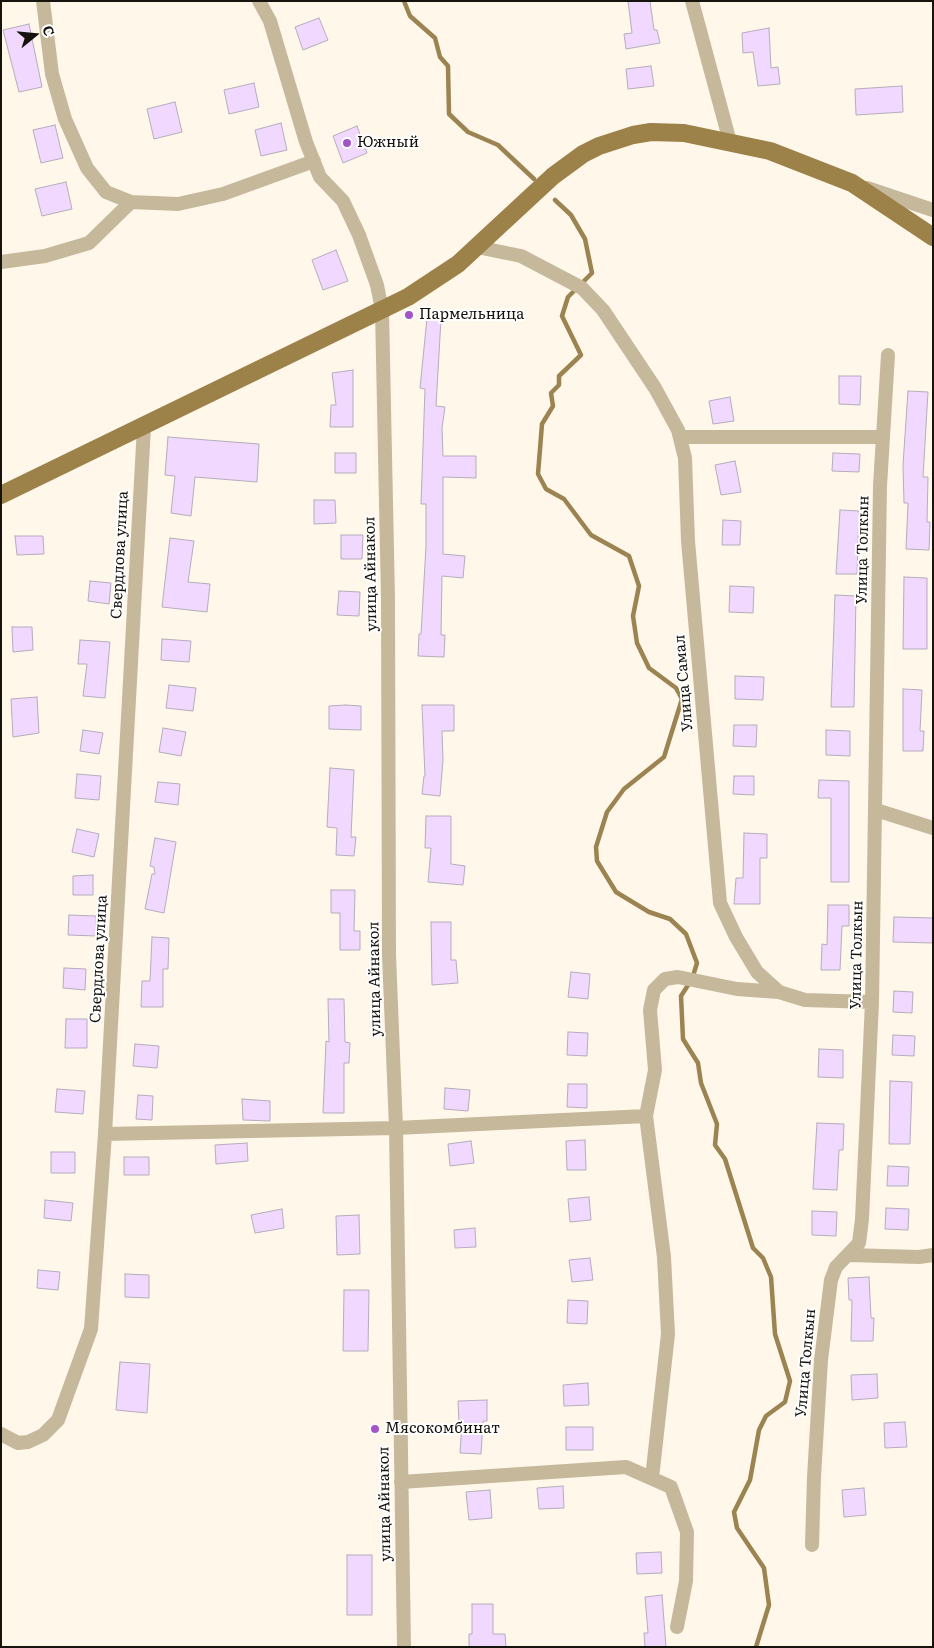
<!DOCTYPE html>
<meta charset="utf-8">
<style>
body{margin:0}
#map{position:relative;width:934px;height:1648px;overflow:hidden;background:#fff7e9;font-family:Literata,serif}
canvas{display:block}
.frame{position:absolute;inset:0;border:2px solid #16130d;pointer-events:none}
.north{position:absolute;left:10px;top:10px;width:50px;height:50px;-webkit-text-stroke:4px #fff;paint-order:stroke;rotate:73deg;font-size:14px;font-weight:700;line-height:20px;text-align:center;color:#16130d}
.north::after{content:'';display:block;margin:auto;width:18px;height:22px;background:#16130d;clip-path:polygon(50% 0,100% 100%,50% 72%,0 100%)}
</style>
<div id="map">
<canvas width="934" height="1648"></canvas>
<div class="frame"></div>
<div class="north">С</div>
</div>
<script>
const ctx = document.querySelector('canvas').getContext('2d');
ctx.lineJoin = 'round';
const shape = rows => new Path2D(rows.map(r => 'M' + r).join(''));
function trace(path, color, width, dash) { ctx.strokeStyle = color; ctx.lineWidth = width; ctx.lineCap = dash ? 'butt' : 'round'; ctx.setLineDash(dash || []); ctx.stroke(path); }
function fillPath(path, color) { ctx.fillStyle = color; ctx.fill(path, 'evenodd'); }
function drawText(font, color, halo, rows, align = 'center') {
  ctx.font = font + ' Literata,serif'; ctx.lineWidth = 4; ctx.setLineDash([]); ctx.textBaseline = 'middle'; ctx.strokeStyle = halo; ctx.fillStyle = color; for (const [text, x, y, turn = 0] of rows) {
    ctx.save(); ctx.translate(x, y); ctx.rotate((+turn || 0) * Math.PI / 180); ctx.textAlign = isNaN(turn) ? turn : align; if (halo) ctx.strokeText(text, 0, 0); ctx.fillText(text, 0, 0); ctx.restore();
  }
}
const stream = shape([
 [404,1,410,16,435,38,440,57,448,66,449,114,468,132,498,145,534,179],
 [555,200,571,215,585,239,592,273,568,297,562,316,581,355,559,376,559,385,551,393,553,406,542,424,538,474,546,489,564,499,591,535,629,556,639,586,633,616,637,643,649,668,676,688,682,699,664,757,624,789,607,812,596,847,597,861,616,892,649,912,670,919,686,934,697,963,692,979,681,996,683,1039,698,1063,701,1083,717,1124,715,1145,725,1159,753,1248,763,1258,771,1277,775,1334,790,1381,785,1402,766,1416,759,1430,750,1480,734,1512,737,1528,764,1568,769,1605,756,1647]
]);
const building = shape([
 [628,1,650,1,654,30,657,30,660,43,626,49,624,34,632,33,628,1],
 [319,18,328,40,303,50,295,27,319,18],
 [29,24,42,87,19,92,3,30,29,24],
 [769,28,771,68,778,67,780,84,758,86,753,52,743,53,742,33,769,28],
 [651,66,654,86,628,89,626,69,651,66],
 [254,83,259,107,229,114,224,90,254,83],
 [902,86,903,112,856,115,855,89,902,86],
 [175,102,182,132,154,139,147,109,175,102],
 [281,123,287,150,261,156,255,130,281,123],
 [55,125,63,158,41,163,33,130,55,125],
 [357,126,367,153,343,163,333,136,357,126],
 [66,182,72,209,42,216,35,189,66,182],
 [336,250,348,281,323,290,312,260,336,250],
 [427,318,441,319,436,406,445,407,442,428,443,456,476,456,476,478,443,477,443,554,465,556,463,578,442,576,441,635,445,635,444,657,418,656,419,634,421,634,426,546,426,504,421,504,425,389,420,388,427,318],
 [353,370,353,427,330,427,331,405,336,405,332,373,353,370],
 [839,376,861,376,860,405,839,404,839,376],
 [908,391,928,392,923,477,928,477,927,522,930,522,929,550,906,549,908,503,904,503,903,465,908,391],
 [730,397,734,421,713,424,709,401,730,397],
 [168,437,259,444,257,482,195,477,191,516,171,513,175,476,165,475,168,437],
 [335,453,356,453,356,473,335,473,335,453],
 [833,453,860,454,859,472,832,471,833,453],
 [735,461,741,492,721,495,715,465,735,461],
 [314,500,335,500,336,523,314,524,314,500],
 [840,510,859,511,857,574,836,574,840,510],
 [723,520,741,521,740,545,722,545,723,520],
 [341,535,363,535,362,559,341,559,341,535],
 [15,536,43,536,44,554,17,555,15,536],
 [170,538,194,541,188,582,210,584,207,612,162,607,170,538],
 [904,577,927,578,927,649,903,649,904,577],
 [90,581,111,583,109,604,88,601,90,581],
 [730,586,754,587,753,613,729,612,730,586],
 [339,591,360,592,359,616,337,615,339,591],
 [835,595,856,596,854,707,831,707,835,595],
 [12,627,32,627,33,650,13,652,12,627],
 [162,639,191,641,189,662,161,660,162,639],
 [80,640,110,642,105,698,83,696,87,664,78,664,80,640],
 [735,676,764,677,763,700,735,699,735,676],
 [169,685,196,688,193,711,166,708,169,685],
 [903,689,922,690,920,731,924,731,923,751,903,751,903,689],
 [37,697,39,733,13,737,11,699,37,697],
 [346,705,361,706,361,730,329,729,329,706,346,705],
 [422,705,454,705,454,731,442,731,443,760,440,796,422,794,424,776,425,776,422,705],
 [734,725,757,725,756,747,733,746,734,725],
 [163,728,186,732,181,756,159,752,163,728],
 [83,730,103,733,99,754,80,751,83,730],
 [826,730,850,731,850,756,826,755,826,730],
 [330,768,354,770,351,837,356,837,354,856,336,855,337,828,327,827,330,768],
 [77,774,101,776,99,800,75,798,77,774],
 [734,776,754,776,754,795,733,794,734,776],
 [819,780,849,781,849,882,831,882,831,798,818,798,819,780],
 [158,782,180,784,178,805,155,802,158,782],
 [426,816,451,816,451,864,465,866,463,885,428,882,431,848,425,848,426,816],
 [77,829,99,834,94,857,72,852,77,829],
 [744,833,767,834,767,858,760,858,760,904,734,904,736,878,743,878,744,833],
 [155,838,176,842,164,913,145,909,152,874,155,874,154,867,150,866,155,838],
 [93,875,93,895,73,895,73,876,93,875],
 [331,890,355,890,354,931,360,931,360,950,340,950,340,913,331,913,331,890],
 [828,905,849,905,849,926,842,926,840,970,821,970,822,944,827,945,828,905],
 [69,915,96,916,96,936,68,935,69,915],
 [894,917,933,918,933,943,893,942,894,917],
 [431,922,451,922,451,960,456,960,458,983,432,985,431,922],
 [152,937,169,938,168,969,163,969,163,1007,141,1007,142,981,150,981,152,937],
 [64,968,86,969,85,990,63,988,64,968],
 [571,972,590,974,588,999,568,997,571,972],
 [894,991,913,992,912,1013,893,1012,894,991],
 [328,999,344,999,345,1042,350,1043,349,1063,344,1063,344,1113,323,1113,326,1041,329,1042,328,999],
 [66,1019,87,1019,87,1048,65,1048,66,1019],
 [568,1032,588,1033,587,1056,567,1055,568,1032],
 [893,1035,915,1036,914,1056,892,1055,893,1035],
 [135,1044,159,1046,157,1068,133,1066,135,1044],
 [819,1049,843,1050,843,1078,818,1077,819,1049],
 [890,1081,912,1082,910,1144,889,1144,890,1081],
 [568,1084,587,1084,587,1108,567,1107,568,1084],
 [445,1088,470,1090,468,1111,444,1109,445,1088],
 [57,1089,85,1091,83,1114,55,1112,57,1089],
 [138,1095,153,1096,152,1120,136,1119,138,1095],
 [242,1099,270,1101,270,1121,243,1120,242,1099],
 [817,1123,844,1124,843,1150,839,1150,837,1190,813,1189,817,1123],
 [585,1140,586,1170,567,1170,566,1141,585,1140],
 [471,1141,474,1163,450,1166,448,1144,471,1141],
 [247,1143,248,1161,216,1164,215,1145,247,1143],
 [51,1152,75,1152,75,1173,51,1173,51,1152],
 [124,1157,149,1157,149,1175,124,1175,124,1157],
 [888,1166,909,1167,908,1186,887,1186,888,1166],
 [589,1197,591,1220,570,1222,568,1199,589,1197],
 [45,1200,73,1203,71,1221,44,1218,45,1200],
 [886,1208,909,1209,908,1230,885,1229,886,1208],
 [282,1209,284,1228,255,1233,251,1215,282,1209],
 [812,1211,837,1212,836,1236,812,1235,812,1211],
 [359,1215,360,1254,337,1255,336,1216,359,1215],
 [475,1228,476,1247,455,1248,454,1230,475,1228],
 [590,1258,593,1280,572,1282,569,1260,590,1258],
 [38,1270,60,1272,58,1290,37,1288,38,1270],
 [125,1274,149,1275,149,1298,125,1297,125,1274],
 [869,1277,871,1318,874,1318,873,1341,851,1341,852,1300,849,1300,848,1278,869,1277],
 [344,1290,369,1290,368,1351,343,1351,344,1290],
 [568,1300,588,1301,587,1324,567,1323,568,1300],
 [120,1362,150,1364,147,1413,116,1410,120,1362],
 [877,1374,878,1398,852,1400,851,1375,877,1374],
 [588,1383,589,1405,564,1406,563,1385,588,1383],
 [487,1400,487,1421,483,1421,481,1454,460,1453,462,1422,459,1422,458,1401,487,1400],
 [905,1422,907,1447,885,1448,884,1423,905,1422],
 [566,1427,593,1427,593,1450,566,1450,566,1427],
 [563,1486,564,1508,539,1509,537,1488,563,1486],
 [864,1488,866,1515,844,1517,842,1490,864,1488],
 [490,1490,492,1518,469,1520,466,1492,490,1490],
 [661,1552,662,1573,637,1574,636,1553,661,1552],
 [347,1555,372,1555,372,1615,347,1615,347,1555],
 [662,1595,666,1647,645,1647,644,1633,648,1633,645,1597,662,1595],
 [472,1604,493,1604,493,1634,505,1634,506,1647,469,1647,469,1634,472,1634,472,1604]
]);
const minor = shape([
 [43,1,52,74,65,119,87,168,106,192,131,202,178,204,223,194,314,161],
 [259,1,270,21,306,142,320,177,343,201,359,235,377,285,382,310,388,599,389,955,396,1128,404,1647],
 [692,1,730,142],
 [867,188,933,210],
 [477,247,521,256,582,288,603,310,655,388,678,430,685,458,688,541,720,903,736,937,757,972,779,992,805,1000,872,1002],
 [1,262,45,256,89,243,131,202],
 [680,437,883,437],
 [876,810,933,828],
 [105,1134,396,1128,646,1116],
 [848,1255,919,1257,933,1255],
 [1,1434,18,1443,28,1442,43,1435,58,1420,91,1329,105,1134,144,427],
 [652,1478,668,1334,664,1257,646,1116,655,1070,650,1010,654,990,665,979,678,977,737,989,779,992],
 [401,1482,626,1467,671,1487,687,1532,686,1581,677,1627],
 [812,1545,814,1477,821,1360,831,1280,836,1267,859,1243,862,1219,872,1002,880,486,888,355]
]);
const major = shape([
 [1,495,408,297,458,264,553,176,583,154,599,146,633,135,651,132,684,133,770,151,852,183,933,237]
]);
const markers = [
 [347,143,5,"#a155c7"],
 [409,315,5,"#a155c7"],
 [375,1429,5,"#a155c7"]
];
const poiNames = [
 ["Южный",357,143],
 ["Пармельница",419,315],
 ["Мясокомбинат",385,1429]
];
const streetNames = [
 ["Улица Толкын",863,550,-89],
 ["Свердлова улица",120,555,-87],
 ["улица Айнакол",371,574,-91],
 ["Улица Самал",684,683,-95],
 ["Улица Толкын",857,955,-89],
 ["Свердлова улица",99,959,-87],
 ["улица Айнакол",375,979,-91],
 ["Улица Толкын",806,1363,-85],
 ["улица Айнакол",385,1504,-91]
];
trace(stream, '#9c8452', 4.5);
fillPath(building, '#f0d8fe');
trace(building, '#b6acbc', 1);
trace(minor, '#c6b89b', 14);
trace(major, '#9c8149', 18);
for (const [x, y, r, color] of markers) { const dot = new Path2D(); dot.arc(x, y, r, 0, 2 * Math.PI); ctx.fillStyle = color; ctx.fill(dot); trace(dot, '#fff', 2); }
drawText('15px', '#16130d', '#fff', poiNames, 'left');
drawText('15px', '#16130d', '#fff', streetNames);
</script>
